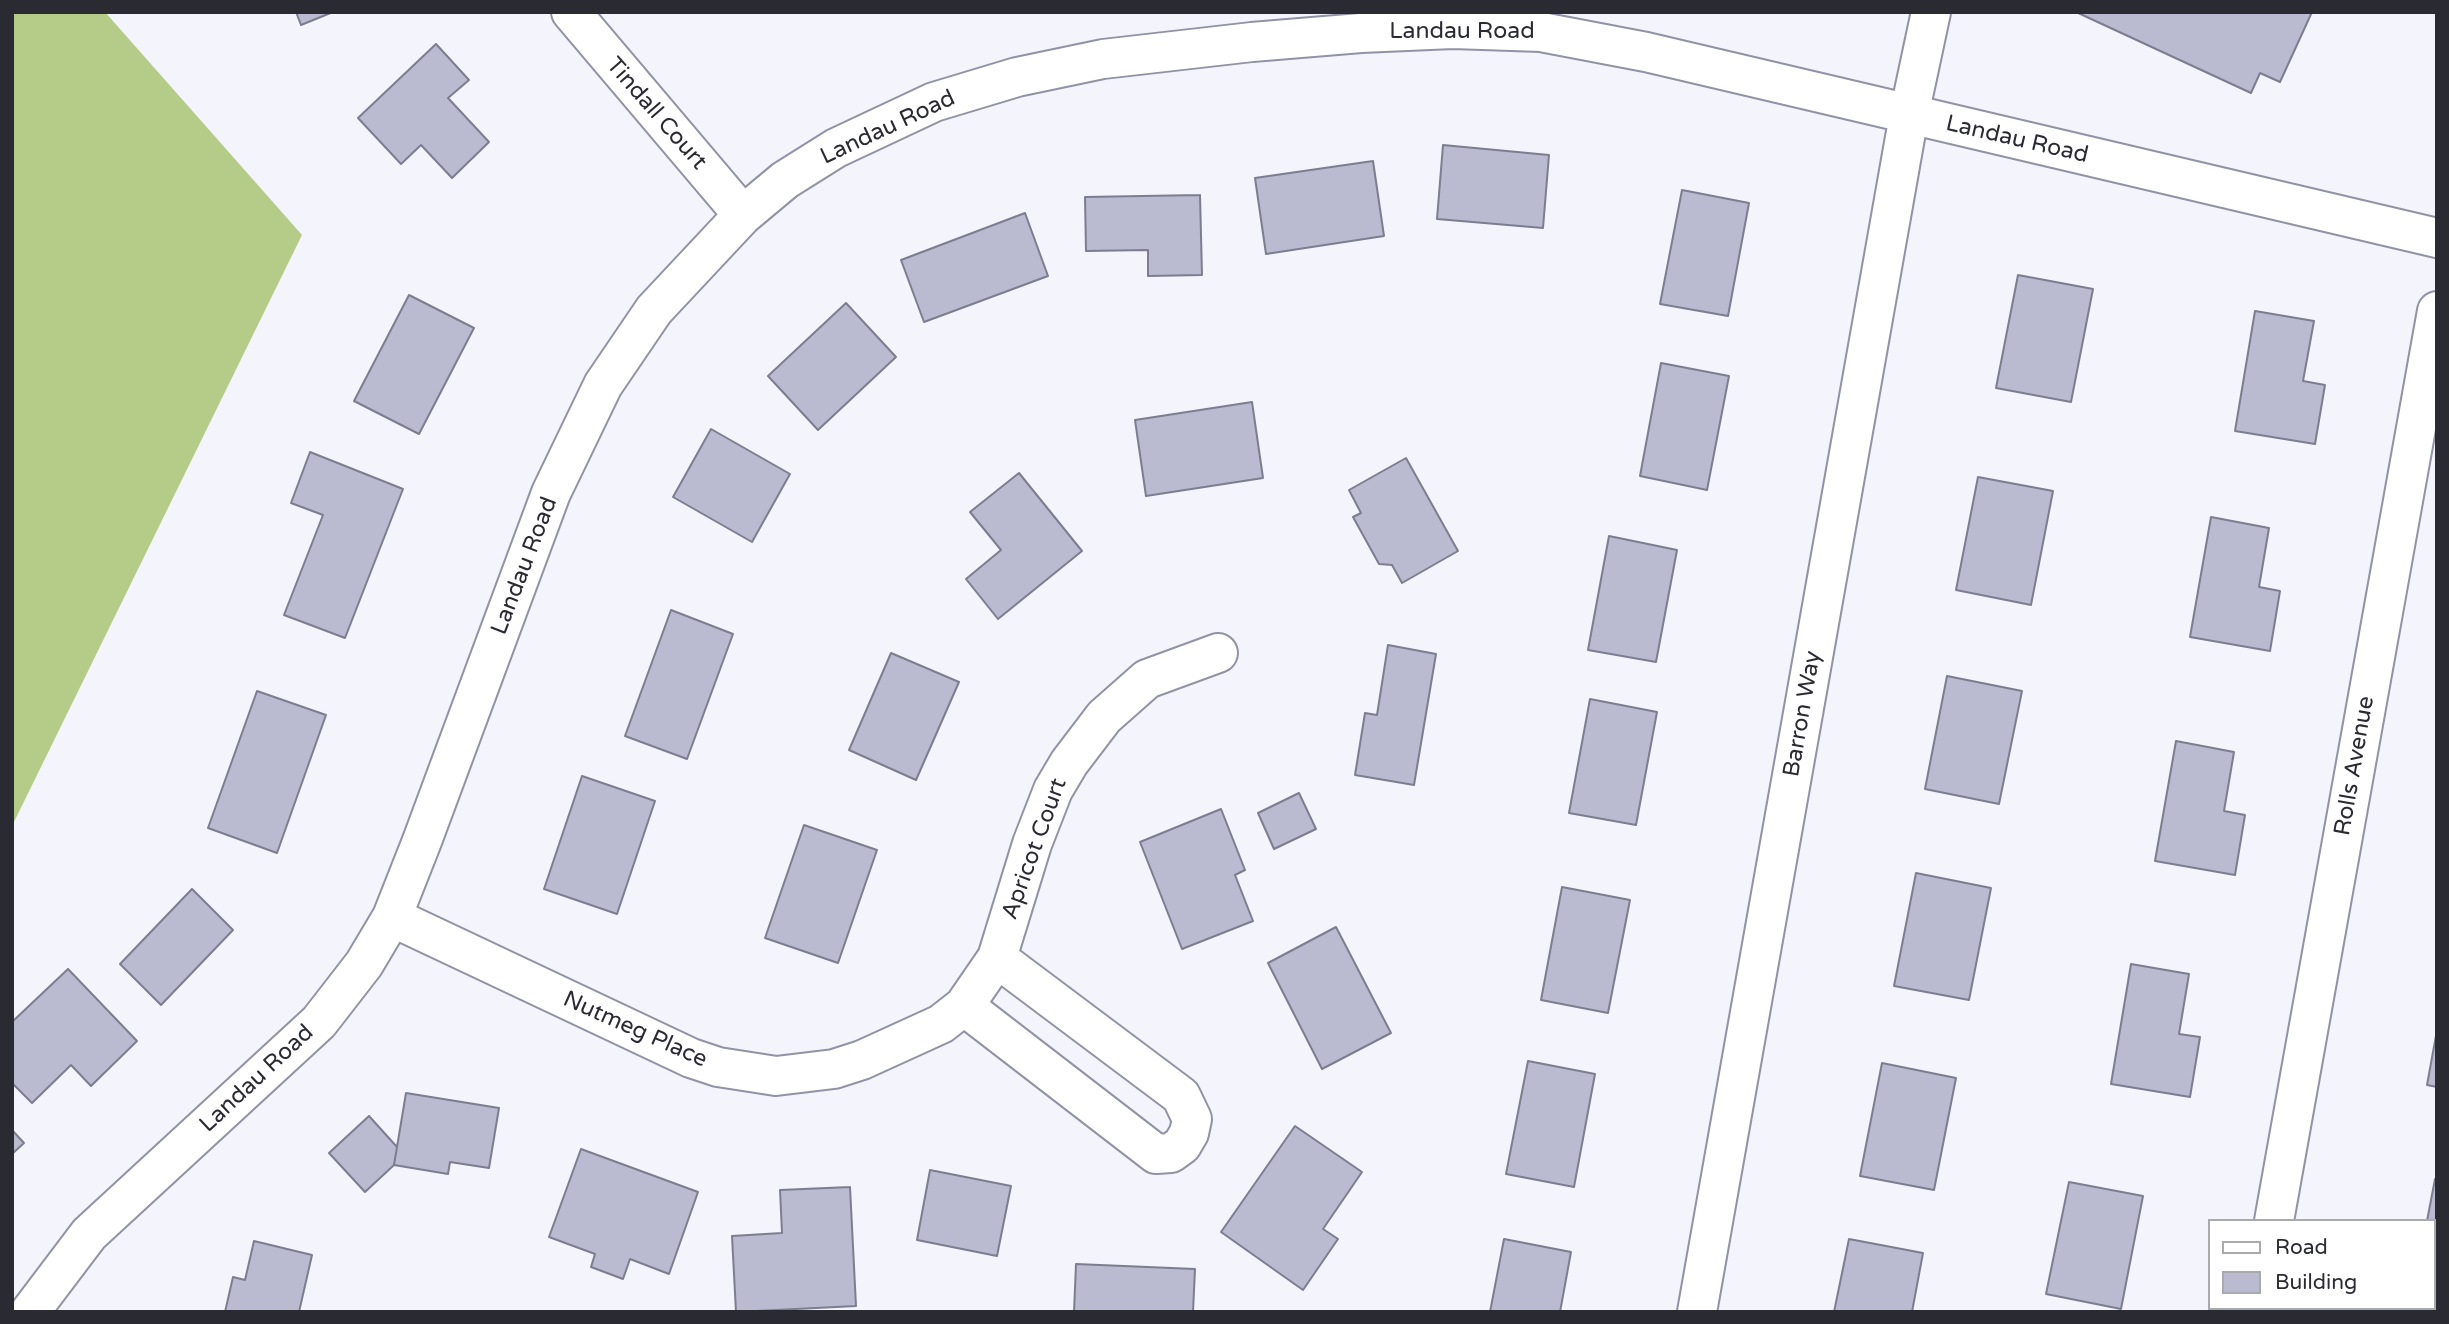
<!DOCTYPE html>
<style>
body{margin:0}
#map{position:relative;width:2449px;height:1324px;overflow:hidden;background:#f4f4fd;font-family:"Varela Round",sans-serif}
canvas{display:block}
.frame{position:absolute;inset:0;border:14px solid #292a32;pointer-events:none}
.legend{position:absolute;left:2208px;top:1219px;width:228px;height:91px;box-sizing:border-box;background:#fff;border:2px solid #a9aaad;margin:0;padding:9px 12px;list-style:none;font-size:21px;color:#292a32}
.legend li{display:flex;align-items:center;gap:14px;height:35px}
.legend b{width:35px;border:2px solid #a9aaad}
</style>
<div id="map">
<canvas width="2449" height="1324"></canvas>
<div class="frame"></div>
<ul class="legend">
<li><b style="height:9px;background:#fff"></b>Road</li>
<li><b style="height:19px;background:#babbd0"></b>Building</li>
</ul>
</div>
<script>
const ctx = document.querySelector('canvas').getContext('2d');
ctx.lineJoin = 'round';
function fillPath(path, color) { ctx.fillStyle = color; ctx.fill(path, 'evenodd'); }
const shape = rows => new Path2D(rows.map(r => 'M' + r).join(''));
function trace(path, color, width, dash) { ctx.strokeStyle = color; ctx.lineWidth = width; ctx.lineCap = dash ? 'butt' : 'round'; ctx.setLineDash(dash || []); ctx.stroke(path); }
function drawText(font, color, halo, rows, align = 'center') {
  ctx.font = font + ' "Varela Round",sans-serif'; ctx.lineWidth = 5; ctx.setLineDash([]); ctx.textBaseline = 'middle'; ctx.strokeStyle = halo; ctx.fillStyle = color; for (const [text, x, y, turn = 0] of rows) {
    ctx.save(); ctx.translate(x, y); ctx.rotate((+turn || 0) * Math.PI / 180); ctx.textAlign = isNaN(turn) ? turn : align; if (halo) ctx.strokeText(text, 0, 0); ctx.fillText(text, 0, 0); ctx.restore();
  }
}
const forest = shape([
 [12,12,105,12,302,235,12,826]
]);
const building = shape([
 [296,12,333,12,301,25,296,12],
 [2076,12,2312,12,2280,82,2260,73,2251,93,2076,12],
 [436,44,469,80,448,98,489,142,452,178,421,145,401,164,358,118,436,44],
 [1443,145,1549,155,1543,228,1437,219,1443,145],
 [1373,161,1384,236,1266,254,1255,178,1373,161],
 [1682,190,1749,203,1728,316,1660,304,1682,190],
 [1200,195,1202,275,1148,276,1148,250,1086,251,1085,197,1200,195],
 [1025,213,1048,276,924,322,901,260,1025,213],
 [2018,275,2093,289,2071,402,1996,388,2018,275],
 [409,295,474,328,419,434,354,401,409,295],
 [846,303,896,357,818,430,768,376,846,303],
 [2255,311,2314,321,2303,381,2325,385,2315,444,2235,431,2255,311],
 [1661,363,1729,376,1707,490,1640,476,1661,363],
 [1252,402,1263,478,1146,496,1135,420,1252,402],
 [711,429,790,474,752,542,673,497,711,429],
 [310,452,403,489,345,638,284,615,323,515,291,503,310,452],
 [1406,458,1458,551,1402,583,1392,565,1379,564,1353,517,1361,513,1349,490,1406,458],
 [1019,473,1082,551,998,619,966,579,1001,550,970,512,1019,473],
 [1978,477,2053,491,2031,605,1956,590,1978,477],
 [2211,517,2269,528,2259,587,2280,591,2270,651,2190,637,2211,517],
 [1609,536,1677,550,1656,662,1588,650,1609,536],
 [671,610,733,634,687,759,625,736,671,610],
 [1388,645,1436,654,1414,785,1355,775,1365,713,1377,715,1388,645],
 [891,653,959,682,916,780,849,750,891,653],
 [1947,676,2022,691,1999,804,1925,789,1947,676],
 [257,691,326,715,277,853,208,828,257,691],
 [1590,699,1657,712,1636,825,1569,813,1590,699],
 [2176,741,2234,752,2224,811,2245,815,2235,875,2155,861,2176,741],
 [582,776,655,801,617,914,544,889,582,776],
 [1299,793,1316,829,1274,849,1258,813,1299,793],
 [1221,809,1245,870,1235,875,1253,921,1182,949,1140,842,1221,809],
 [804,825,877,850,838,963,765,938,804,825],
 [1916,873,1991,888,1969,1000,1894,986,1916,873],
 [1562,887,1630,900,1608,1013,1541,1000,1562,887],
 [192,889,233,930,161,1005,120,964,192,889],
 [1336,927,1391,1033,1322,1069,1268,963,1336,927],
 [2131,964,2189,974,2179,1034,2200,1037,2190,1097,2111,1084,2131,964],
 [68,969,137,1041,91,1086,71,1065,32,1103,12,1083,12,1022,68,969],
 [2437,1030,2437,1087,2427,1085,2437,1030],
 [1528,1061,1595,1074,1574,1187,1506,1174,1528,1061],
 [1882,1063,1956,1078,1934,1190,1860,1176,1882,1063],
 [406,1093,499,1108,489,1168,450,1162,448,1174,394,1165,406,1093],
 [369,1116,397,1147,394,1165,365,1192,329,1153,369,1116],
 [1295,1126,1362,1172,1323,1229,1338,1239,1303,1290,1221,1232,1295,1126],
 [12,1130,24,1143,12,1154,12,1130],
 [581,1149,698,1192,669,1274,630,1259,623,1279,591,1267,595,1254,549,1237,581,1149],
 [930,1170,1011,1186,997,1256,917,1240,930,1170],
 [2435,1179,2437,1179,2437,1296,2433,1295,2433,1221,2427,1221,2435,1179],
 [2069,1182,2143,1196,2121,1309,2046,1294,2069,1182],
 [850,1187,856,1306,736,1312,732,1236,782,1233,780,1190,850,1187],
 [1504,1239,1571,1252,1560,1312,1490,1312,1504,1239],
 [1849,1239,1923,1253,1912,1312,1834,1312,1849,1239],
 [254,1241,312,1255,299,1312,225,1312,233,1277,245,1280,254,1241],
 [1076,1264,1195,1269,1193,1312,1074,1312,1076,1264]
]);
const minor = shape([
 [571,12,743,215],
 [392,917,691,1058,718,1067,776,1076,834,1069,862,1060,941,1024,964,1006,997,958,1032,844,1053,790,1069,763,1104,717,1147,679,1218,653],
 [964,1006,1156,1154,1171,1153,1182,1145,1189,1133,1192,1119,1181,1096,997,958],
 [2274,1221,2437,311],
 [30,1312,89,1234,319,1022,364,964,392,917,422,841,551,493,603,385,654,310,743,215,785,180,836,148,934,102,1017,77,1103,59,1252,42,1361,33,1453,29,1541,32,1646,52,2437,238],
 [1697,1312,1909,115,1931,12],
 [2258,1312,2258,1308]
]);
const streetNames = [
 ["Landau Road",1462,32],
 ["Tindall Court",656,114,49],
 ["Landau Road",888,128,-25],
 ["Landau Road",2017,140,13],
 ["Landau Road",525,566,-69],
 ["Barron Way",1803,714,-80],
 ["Rolls Avenue",2355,766,-80],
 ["Apricot Court",1035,849,-70],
 ["Nutmeg Place",635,1030,24],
 ["Landau Road",257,1079,-43]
];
fillPath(forest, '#b5cc89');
fillPath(building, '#babbd0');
trace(building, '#7c7d90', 2);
trace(minor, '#9192a5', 42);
trace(minor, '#fff', 38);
drawText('23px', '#292a32', '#fff', streetNames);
</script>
